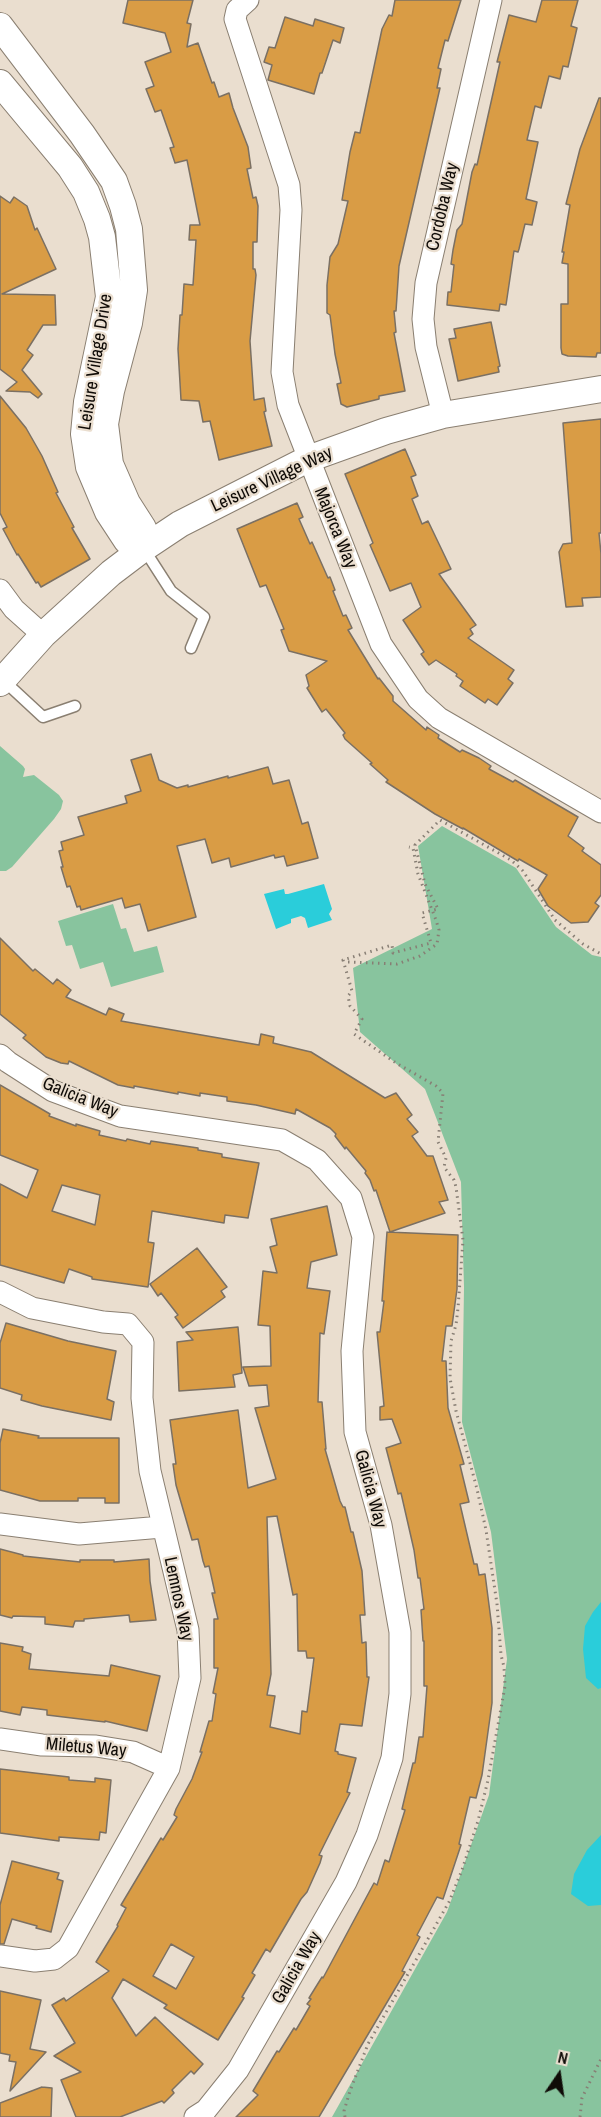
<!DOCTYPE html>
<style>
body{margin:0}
#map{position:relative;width:601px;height:2117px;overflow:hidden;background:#eadecf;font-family:"Archivo Narrow",sans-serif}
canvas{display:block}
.north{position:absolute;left:529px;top:2045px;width:60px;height:60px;-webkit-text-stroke:4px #eadecf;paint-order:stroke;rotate:13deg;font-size:16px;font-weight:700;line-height:24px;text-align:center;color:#0f0b07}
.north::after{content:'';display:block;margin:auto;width:21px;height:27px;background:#0f0b07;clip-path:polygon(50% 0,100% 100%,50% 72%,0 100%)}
</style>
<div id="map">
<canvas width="601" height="2117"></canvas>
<div class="north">N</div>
</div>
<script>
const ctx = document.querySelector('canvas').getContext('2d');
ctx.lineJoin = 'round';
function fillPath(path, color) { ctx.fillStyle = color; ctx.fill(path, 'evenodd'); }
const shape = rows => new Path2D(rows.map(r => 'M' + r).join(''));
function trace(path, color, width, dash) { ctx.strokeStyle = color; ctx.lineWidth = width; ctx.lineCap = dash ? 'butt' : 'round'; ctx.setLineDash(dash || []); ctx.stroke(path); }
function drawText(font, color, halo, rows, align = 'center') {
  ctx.font = font + ' "Archivo Narrow",sans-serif'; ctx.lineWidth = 4.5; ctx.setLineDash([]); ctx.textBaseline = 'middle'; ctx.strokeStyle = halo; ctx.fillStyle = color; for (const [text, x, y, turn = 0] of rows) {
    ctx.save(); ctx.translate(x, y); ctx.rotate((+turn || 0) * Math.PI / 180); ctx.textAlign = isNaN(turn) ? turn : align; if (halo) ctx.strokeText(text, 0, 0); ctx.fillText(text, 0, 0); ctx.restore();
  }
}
const green = shape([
 [0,746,23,766,25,769,23,777,34,775,59,795,63,801,61,809,54,819,12,867,6,871,0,871],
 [442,826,516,868,556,927,592,955,601,957,601,2117,332,2117,447,1912,489,1795,507,1659,491,1532,462,1422,464,1287,461,1182,425,1089,360,1032,353,968,432,929,418,846],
 [113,904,121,929,126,928,134,952,157,946,164,972,111,987,103,962,80,969,72,945,66,946,58,921]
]);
const water = shape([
 [324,884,332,909,329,914,332,920,308,928,305,918,301,916,291,919,291,923,276,929,264,894,284,889,285,894,288,894],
 [601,1602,601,1688,598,1689,586,1678,583,1649,585,1626,593,1612],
 [601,1835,601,1905,588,1906,571,1894,574,1874,587,1850]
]);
const building = shape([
 [128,0,193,0,187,23,191,24,187,47,198,43,212,83,214,82,219,97,229,93,233,108,248,147,251,168,247,169,253,198,256,197,258,206,257,242,253,242,253,269,255,269,256,275,250,341,254,400,264,398,266,411,264,412,272,446,219,460,210,421,203,422,199,401,181,400,178,349,180,315,182,315,184,284,193,285,196,240,189,240,190,225,200,225,187,160,175,163,170,148,174,147,161,110,155,112,146,89,154,86,145,62,171,52,165,33,123,23,128,0],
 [395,0,461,0,448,41,445,40,438,68,441,69,437,88,440,88,399,266,396,311,394,311,396,332,394,333,405,391,379,396,379,399,347,407,341,404,337,384,341,383,335,354,330,315,327,313,327,285,330,257,338,244,348,201,342,200,350,152,355,132,360,133,382,29,389,15,392,16,395,0],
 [542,0,578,0,571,26,577,28,568,67,563,66,560,79,549,76,541,108,535,106,527,140,538,142,526,199,537,202,532,225,525,224,519,249,518,252,514,251,506,305,500,304,499,311,447,305,448,292,451,292,454,265,451,264,453,250,457,230,462,224,472,172,475,164,477,165,500,62,497,62,509,15,536,22,542,0],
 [285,17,313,26,315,19,344,28,340,43,333,40,322,73,320,73,314,94,268,80,272,65,264,62,269,47,275,48,285,17],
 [599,98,601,98,601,353,597,353,596,357,568,356,562,354,561,348,561,304,568,304,568,264,562,263,564,252,562,252,570,205,566,204,580,149,599,98],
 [0,196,10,203,14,197,27,206,35,230,37,228,56,269,2,294,55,295,56,325,43,325,27,350,33,355,22,370,42,394,38,398,30,392,6,391,17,382,0,369,0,196],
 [491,322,500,366,498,367,499,372,458,381,449,339,456,338,454,329,491,322],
 [0,396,26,428,42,456,58,492,56,493,74,527,72,528,90,559,41,587,38,582,36,583,18,554,17,555,3,529,7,527,0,513,0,396],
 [601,419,601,533,599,533,601,554,601,597,582,598,583,606,566,607,559,552,563,544,572,543,563,423,601,419],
 [405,449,416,475,411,477,418,496,412,499,422,524,428,521,451,569,439,574,476,625,470,629,473,634,468,638,514,670,508,679,513,683,497,705,488,699,485,703,460,686,463,681,456,676,457,674,436,660,429,665,421,654,424,652,403,620,421,607,411,583,390,591,370,545,373,543,345,474,405,449],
 [297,503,303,517,299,519,310,544,312,542,328,578,330,577,335,590,333,591,343,616,346,615,352,628,348,630,378,679,379,678,393,696,393,701,426,730,427,727,439,735,438,738,460,752,462,750,479,758,491,766,489,769,513,782,515,780,578,817,568,836,584,848,582,851,601,865,601,895,595,903,599,906,588,922,571,923,548,906,538,889,547,875,519,859,518,861,463,828,463,829,435,814,386,782,388,780,370,764,372,763,345,739,343,735,345,733,326,709,322,712,307,688,309,686,306,675,327,661,289,651,281,630,284,629,266,585,260,587,237,529,297,503],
 [151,754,159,780,177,788,188,785,188,787,228,776,228,778,268,767,273,784,289,780,302,824,308,822,318,858,287,866,284,856,275,858,274,855,231,867,229,858,212,863,205,839,177,846,196,917,148,931,140,904,125,908,122,898,81,910,80,906,77,907,70,886,67,887,61,867,63,867,59,851,63,850,61,842,84,835,78,817,127,803,125,796,141,791,131,760,151,754],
 [0,938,33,971,35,969,53,984,57,979,71,990,66,997,106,1015,109,1008,124,1014,121,1021,259,1045,261,1034,274,1037,273,1043,311,1052,385,1098,396,1093,412,1115,407,1119,418,1132,412,1136,427,1156,433,1156,448,1200,439,1202,445,1213,390,1232,376,1190,374,1191,370,1180,365,1173,366,1171,346,1147,345,1149,335,1136,336,1134,330,1128,296,1109,295,1114,256,1105,227,1101,227,1097,200,1093,200,1096,178,1092,178,1094,134,1086,134,1088,118,1085,69,1061,68,1064,61,1063,46,1057,23,1038,26,1035,0,1014,0,938],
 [0,1085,50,1114,49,1116,76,1126,76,1124,100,1131,99,1135,126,1141,127,1139,150,1144,151,1141,198,1148,198,1150,222,1154,222,1157,259,1163,248,1218,225,1215,224,1223,152,1211,148,1242,154,1243,148,1287,92,1279,92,1277,69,1269,64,1283,0,1265,0,1184,27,1198,38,1170,0,1155,0,1085],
 [62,1185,100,1195,95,1225,52,1211,62,1185],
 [327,1206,337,1255,311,1262,307,1288,330,1291,324,1334,320,1333,318,1402,322,1402,326,1449,325,1449,340,1501,343,1507,345,1507,351,1532,353,1532,362,1571,365,1615,360,1615,362,1643,366,1642,367,1677,369,1677,362,1726,340,1724,335,1751,338,1752,338,1754,356,1758,347,1792,350,1793,319,1855,322,1856,320,1863,307,1892,301,1899,270,1952,266,1949,252,1973,255,1975,242,1997,244,1998,218,2040,164,2008,167,2005,123,1979,112,1998,136,2036,155,2017,203,2064,194,2074,191,2071,172,2090,174,2093,164,2103,162,2101,120,2117,76,2117,61,2080,81,2072,54,2056,75,2043,52,2005,64,1998,66,2001,109,1971,96,1962,118,1926,117,1925,126,1908,121,1905,161,1838,163,1840,177,1817,174,1815,176,1809,192,1779,202,1752,200,1752,209,1721,212,1721,216,1694,213,1693,218,1668,214,1668,214,1619,218,1619,212,1593,215,1593,209,1566,205,1567,203,1561,198,1539,192,1540,176,1485,173,1464,176,1464,170,1420,238,1410,248,1488,276,1479,255,1408,269,1406,267,1385,249,1386,243,1367,271,1366,270,1326,258,1325,263,1271,277,1273,270,1247,277,1245,271,1219,327,1206],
 [277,1516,293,1595,297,1594,298,1651,306,1651,307,1658,314,1658,307,1712,302,1711,300,1734,270,1727,275,1696,267,1695,271,1674,267,1517,277,1516],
 [171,1944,194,1957,176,1989,153,1976,171,1944],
 [387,1232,458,1235,457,1289,452,1326,446,1326,442,1361,446,1361,448,1408,464,1464,460,1465,469,1502,460,1504,474,1564,477,1564,479,1575,485,1574,492,1628,492,1703,482,1775,476,1798,470,1797,459,1844,461,1845,443,1899,437,1897,417,1935,420,1937,402,1971,405,1972,319,2117,236,2117,258,2095,253,2091,277,2051,279,2052,294,2028,296,2030,310,2006,307,2004,311,1999,309,1998,322,1977,323,1978,374,1883,377,1885,385,1860,389,1862,405,1810,402,1809,413,1763,415,1763,419,1737,423,1737,427,1686,424,1686,424,1641,423,1641,421,1610,424,1609,420,1578,418,1578,414,1550,401,1493,398,1494,386,1448,401,1443,392,1419,380,1420,380,1407,384,1406,377,1332,380,1332,384,1301,382,1301,387,1232],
 [197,1248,227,1287,221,1291,225,1297,183,1328,175,1317,178,1315,161,1293,158,1296,150,1284,197,1248],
 [6,1323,68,1341,116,1351,107,1399,114,1402,111,1420,42,1406,21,1400,22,1395,0,1388,0,1343,6,1323],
 [238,1327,242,1373,233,1375,235,1387,179,1391,177,1342,193,1340,186,1332,238,1327],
 [3,1429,39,1436,38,1438,119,1438,119,1503,105,1503,105,1498,78,1498,78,1501,40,1501,0,1490,0,1443,3,1429],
 [0,1549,23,1555,23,1556,80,1562,80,1560,114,1560,114,1562,149,1559,150,1581,156,1620,130,1622,129,1615,84,1619,84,1621,75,1621,73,1627,45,1624,45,1617,13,1616,12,1618,0,1615,0,1549],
 [0,1643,23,1647,22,1651,31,1654,29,1669,109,1676,111,1665,160,1676,147,1731,105,1721,105,1722,47,1715,47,1710,22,1707,20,1715,0,1711,0,1643],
 [0,1769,69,1777,69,1780,95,1782,95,1778,111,1780,106,1833,100,1832,99,1840,59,1837,59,1841,0,1833,0,1769],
 [12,1861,59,1873,57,1879,63,1881,51,1932,36,1928,37,1926,12,1919,4,1944,0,1944,0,1905,12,1861],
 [0,1991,41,2000,30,2049,46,2052,10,2091,16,2062,9,2061,10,2055,0,2053,0,1991],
 [42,2087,52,2088,51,2117,0,2117,0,2103,42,2087]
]);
const path = shape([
 [348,962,397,964,420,956,437,944,439,930,436,920,418,874,413,848,409,847],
 [345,2117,344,2111,350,2091,368,2044,449,1902,462,1870,478,1821,488,1780,505,1686,504,1667,501,1655,497,1604,486,1530,477,1489,456,1411,450,1378,451,1341,456,1325,458,1308,463,1240,456,1187,454,1180,444,1167,446,1158,438,1142,443,1093,436,1086,396,1063,354,1034,362,1019,350,1006,348,996,352,991,343,960,392,945,393,953,431,943,422,913,438,909,425,884,415,845,440,820,511,860,523,871,555,920,583,944,601,954],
 [580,2117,582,2098,601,2059]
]);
const service = shape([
 [144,549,171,591,204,617,191,648],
 [3,680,43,717,75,706]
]);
const minor = shape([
 [248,0,237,10,235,19,289,185,291,210,282,372,288,405,381,644,418,699,439,718,601,812],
 [443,415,426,347,423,319,426,283,491,0],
 [0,590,14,609,43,635],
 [0,1055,8,1062,53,1091,120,1116,282,1140,317,1160,351,1198,363,1237,352,1351,355,1432,381,1525,400,1632,400,1694,392,1758,367,1835,346,1882,238,2070,206,2110,195,2117],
 [0,1292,32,1308,103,1322,128,1324,143,1342,142,1398,150,1471,188,1630,190,1678,169,1768,68,1948,54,1959,35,1961,0,1956],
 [0,1524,79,1534,162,1527],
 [0,1739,42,1745,96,1746,133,1752,169,1768]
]);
const tertiary = shape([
 [0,26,82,134,114,181,123,206,129,229,134,290,129,323,111,391,105,424,110,464,127,503,143,528,144,548,127,541,108,512,89,467,84,434,87,402,109,297,102,237,97,219,86,192,70,167,0,83],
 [0,683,43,635,111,573,144,548,180,524,308,459,386,431,443,415,601,389]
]);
const streetNames = [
 ["Cordoba Way",443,207,-77],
 ["Leisure Village Drive",96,362,-81],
 ["Leisure Village Way",272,480,-25],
 ["Majorca Way",335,528,68],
 ["Galicia Way",80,1098,22],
 ["Galicia Way",370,1489,75],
 ["Lemnos Way",178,1599,78],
 ["Miletus Way",86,1748,5],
 ["Galicia Way",297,1968,-60]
];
fillPath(green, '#88c49e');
fillPath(water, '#2acdda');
fillPath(building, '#d99c45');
trace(building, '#7b7063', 1.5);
trace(service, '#8a7f71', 13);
trace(minor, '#8a7f71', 23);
trace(tertiary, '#8a7f71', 28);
trace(path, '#877e74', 3, [1.5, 4.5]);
trace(service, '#fff', 10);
trace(minor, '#fff', 21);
trace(tertiary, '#fff', 26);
drawText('18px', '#0f0b07', '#eadecf', streetNames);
</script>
